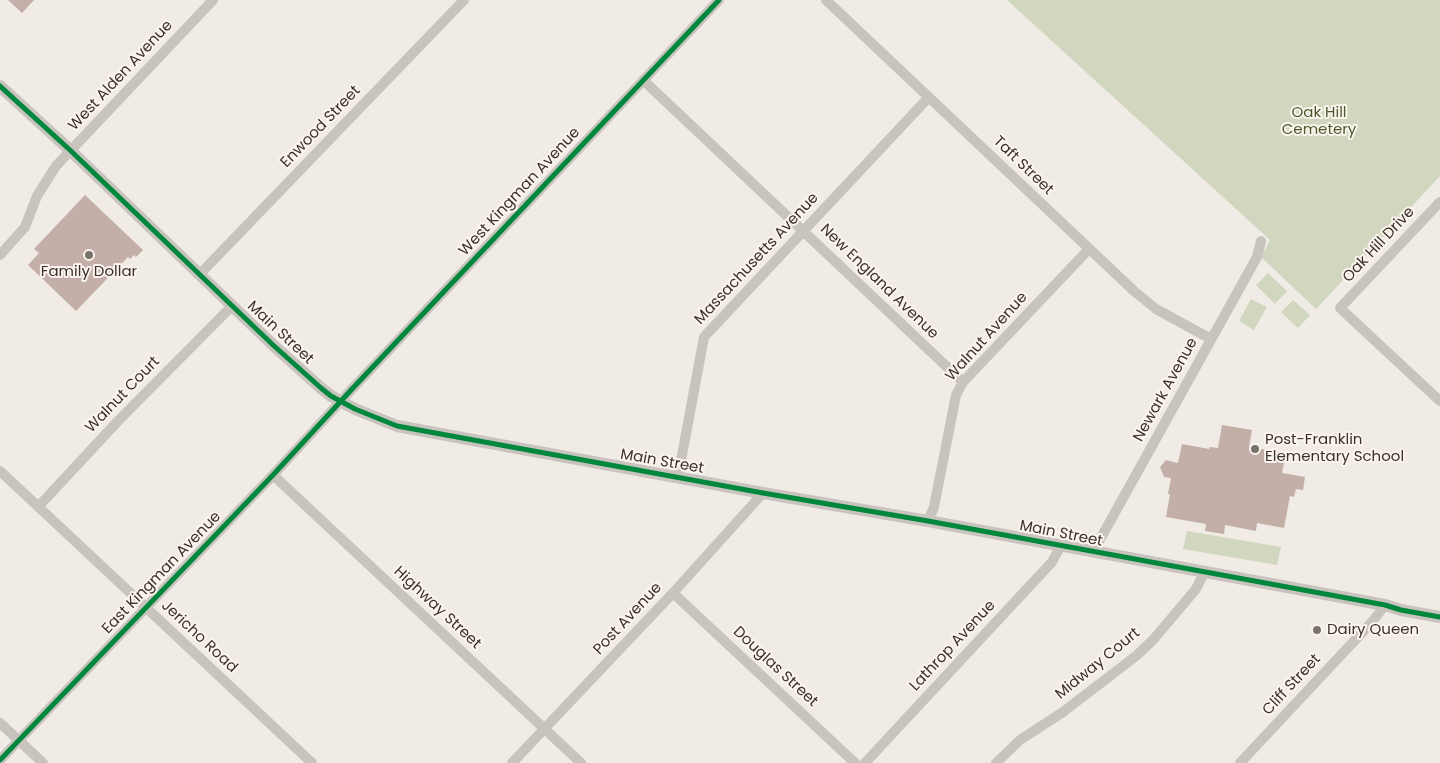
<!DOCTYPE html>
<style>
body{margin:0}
canvas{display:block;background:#f0ebe5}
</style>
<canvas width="1440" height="763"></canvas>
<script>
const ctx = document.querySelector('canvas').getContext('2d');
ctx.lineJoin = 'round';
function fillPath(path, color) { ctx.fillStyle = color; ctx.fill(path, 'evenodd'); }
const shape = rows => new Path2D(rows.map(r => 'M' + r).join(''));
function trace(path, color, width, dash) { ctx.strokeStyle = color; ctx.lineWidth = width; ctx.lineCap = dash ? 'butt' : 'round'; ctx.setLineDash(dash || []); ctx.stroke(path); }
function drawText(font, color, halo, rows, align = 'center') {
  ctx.font = font + ' Poppins,sans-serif'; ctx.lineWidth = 4; ctx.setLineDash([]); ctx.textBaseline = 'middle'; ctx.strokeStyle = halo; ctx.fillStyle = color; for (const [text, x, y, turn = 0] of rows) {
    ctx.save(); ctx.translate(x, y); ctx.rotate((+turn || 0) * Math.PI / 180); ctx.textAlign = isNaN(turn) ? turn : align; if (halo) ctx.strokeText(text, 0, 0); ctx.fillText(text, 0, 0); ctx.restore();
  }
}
const green = shape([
 [1007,0,1440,0,1440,176,1316,309,1261,257,1270,240],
 [1268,273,1287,291,1275,304,1256,285],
 [1251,299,1267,307,1254,330,1239,321],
 [1293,300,1310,315,1298,328,1281,312],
 [1187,531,1281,547,1277,565,1183,549]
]);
const building = shape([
 [8,0,34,0,22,13],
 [85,195,143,250,136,257,134,255,130,259,128,257,76,311,28,265,39,253,34,249],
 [1222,425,1252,430,1249,447,1286,453,1282,473,1305,477,1303,490,1296,489,1294,497,1290,496,1284,528,1257,523,1256,531,1225,525,1224,534,1205,531,1206,524,1166,517,1170,494,1168,494,1171,478,1164,477,1160,467,1166,460,1178,463,1182,444,1209,449,1209,447,1218,448]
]);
const minor = shape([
 [826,0,1134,291,1156,309,1211,339],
 [643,80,963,382],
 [1440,202,1340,308,1440,401],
 [0,255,25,227,37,196,56,166,213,0],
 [199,275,464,0],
 [0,471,312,763],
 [273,475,581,763],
 [678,477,704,337,929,97],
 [38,507,118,421,232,306],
 [928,521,934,507,956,395,963,382,1089,249],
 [1093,552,1257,257,1261,241],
 [673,593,855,763],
 [0,723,43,763],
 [0,760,273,475,352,389,719,0],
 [512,763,673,593,763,493],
 [865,763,1052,562,1060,547],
 [996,763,1020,740,1063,712,1136,656,1153,640,1196,589,1204,573],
 [1240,763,1372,622,1385,605]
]);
const tertiary = shape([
 [0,86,71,151,273,345,321,388,331,396,355,409,397,426,763,493,928,521,1385,605,1401,610,1440,617]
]);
const cycleway = shape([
 [0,86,71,151,273,345,321,388,331,396,355,409,397,426,763,493,928,521,1385,605,1401,610,1440,617],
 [0,760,273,475,352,389,719,0]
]);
const markers = [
 [89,255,5,"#7a716c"],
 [1255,449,5,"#7a716c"],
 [1317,630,5,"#7a716c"]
];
const streetNames = [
 ["West Alden Avenue",121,76,-47],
 ["Enwood Street",321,127,-46],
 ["Taft Street",1023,166,44],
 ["West Kingman Avenue",520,192,-47],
 ["Oak Hill Drive",1379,245,-47],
 ["Massachusetts Avenue",757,259,-47],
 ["New England Avenue",879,282,44],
 ["Main Street",280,333,43],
 ["Walnut Avenue",987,337,-48],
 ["Newark Avenue",1166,390,-61],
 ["Walnut Court",123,395,-46],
 ["Main Street",662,462,10],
 ["Main Street",1061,534,11],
 ["East Kingman Avenue",162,573,-46],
 ["Highway Street",437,608,43],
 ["Post Avenue",628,619,-47],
 ["Jericho Road",199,637,43],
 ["Lathrop Avenue",953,646,-47],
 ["Midway Court",1098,664,-39],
 ["Douglas Street",775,667,43],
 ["Cliff Street",1292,685,-47]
];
const parkNames = [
 ["Oak Hill",1319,113],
 ["Cemetery",1319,130]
];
const poiNames = [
 ["Family Dollar",89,272,"center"],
 ["Post-Franklin",1265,440],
 ["Elementary School",1265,457],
 ["Dairy Queen",1327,630]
];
fillPath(green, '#d1d6bf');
fillPath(building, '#c3afa7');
trace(minor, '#c9c3be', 10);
trace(tertiary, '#c9c3be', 12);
trace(cycleway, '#00873e', 5);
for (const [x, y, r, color] of markers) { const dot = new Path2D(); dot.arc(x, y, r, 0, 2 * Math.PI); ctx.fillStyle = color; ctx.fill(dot); trace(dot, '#fbf5ee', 2); }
drawText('15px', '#3b302b', '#fbf5ee', streetNames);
drawText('15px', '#4a5a2e', '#fbf5ee', parkNames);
drawText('15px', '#3b302b', '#fbf5ee', poiNames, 'left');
</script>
